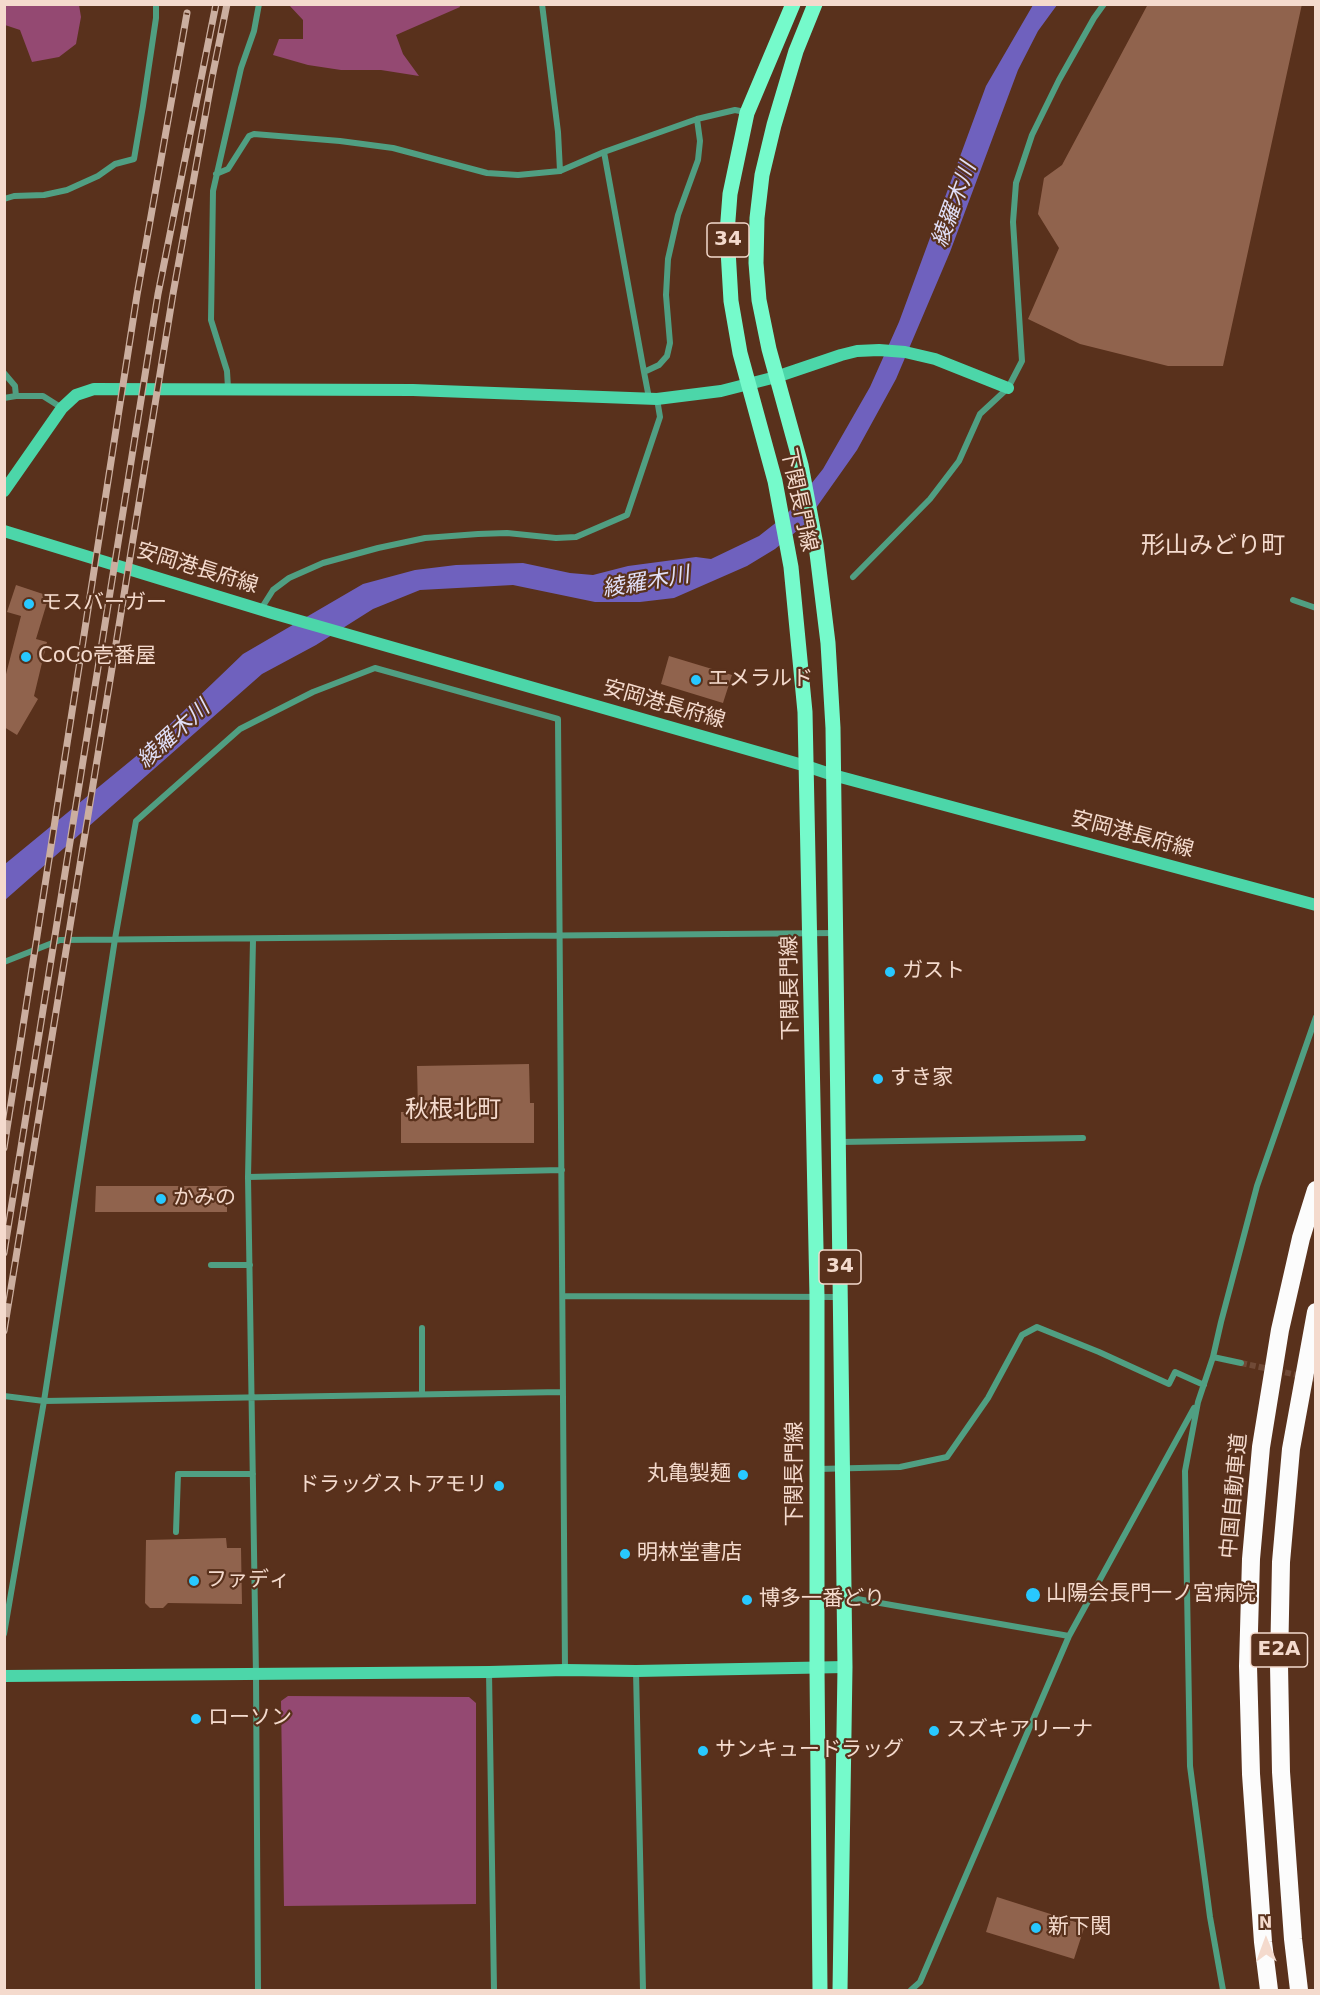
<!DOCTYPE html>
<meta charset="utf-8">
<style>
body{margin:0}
#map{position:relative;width:1320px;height:1995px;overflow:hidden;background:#59311c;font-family:"DejaVu Sans",sans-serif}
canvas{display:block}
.frame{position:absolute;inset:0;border:6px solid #f4dacd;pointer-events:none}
.north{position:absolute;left:1236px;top:1911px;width:60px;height:60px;-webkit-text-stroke:4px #59311c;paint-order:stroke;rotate:359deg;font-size:16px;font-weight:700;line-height:24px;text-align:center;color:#f4dacd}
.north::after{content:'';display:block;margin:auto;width:21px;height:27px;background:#f4dacd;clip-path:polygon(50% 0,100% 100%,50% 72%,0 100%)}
</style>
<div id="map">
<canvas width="1320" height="1995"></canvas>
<div class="frame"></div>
<div class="north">N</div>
</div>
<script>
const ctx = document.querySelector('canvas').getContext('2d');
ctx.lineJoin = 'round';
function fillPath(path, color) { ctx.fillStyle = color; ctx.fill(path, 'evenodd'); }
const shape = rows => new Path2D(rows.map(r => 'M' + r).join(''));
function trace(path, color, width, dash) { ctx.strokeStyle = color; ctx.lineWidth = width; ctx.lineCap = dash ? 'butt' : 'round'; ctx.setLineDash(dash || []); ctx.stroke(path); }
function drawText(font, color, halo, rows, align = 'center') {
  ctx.font = font + ' "DejaVu Sans","Noto Sans JP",sans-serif'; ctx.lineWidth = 4.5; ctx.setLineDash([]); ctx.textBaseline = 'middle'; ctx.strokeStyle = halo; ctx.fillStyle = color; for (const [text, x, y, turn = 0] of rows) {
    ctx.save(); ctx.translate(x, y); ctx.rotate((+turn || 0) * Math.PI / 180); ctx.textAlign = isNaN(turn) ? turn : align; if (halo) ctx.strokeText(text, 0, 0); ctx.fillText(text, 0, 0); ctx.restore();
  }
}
const green = shape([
 [459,4,460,7,396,35,403,54,419,76,381,70,341,70,308,65,273,55,279,39,303,39,303,20,289,5],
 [4,5,79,5,81,17,76,44,59,57,32,62,20,30,5,25],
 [288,1696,469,1697,476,1703,476,1904,284,1906,281,1701]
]);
const water = shape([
 [1033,5,1057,5,1038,31,1018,70,950,252,896,379,857,450,804,525,775,549,747,566,674,598,640,602,595,602,513,585,420,590,373,609,316,645,262,674,5,900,5,864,140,753,243,654,363,584,415,570,456,565,523,563,570,573,593,575,628,566,696,557,711,559,759,536,787,514,823,469,870,387,899,322,986,86]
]);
const building = shape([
 [1148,4,1302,4,1223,366,1168,366,1080,344,1028,319,1059,248,1038,214,1044,178,1062,165],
 [16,585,49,596,36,639,47,642,34,696,38,699,17,735,4,727,4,682,21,616,7,612],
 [669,656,732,675,723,703,661,684],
 [529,1064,530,1103,534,1103,534,1143,401,1143,401,1112,418,1112,417,1066],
 [96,1186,227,1186,227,1212,95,1212],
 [226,1538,227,1548,241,1548,242,1604,168,1603,163,1608,150,1608,145,1603,146,1540],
 [997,1897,1085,1925,1074,1959,986,1932]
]);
const streetTunnel = shape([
 [1241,1363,1316,1379]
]);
const street = shape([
 [542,4,558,132,560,171],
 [604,152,644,372],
 [216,174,228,169,249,136,254,134,340,141,393,148,487,173,518,175,560,171,604,152,697,119,735,110,745,112],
 [4,199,14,196,44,195,67,190,98,176,115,164,134,159,143,106,156,18,156,4],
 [4,373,15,386,16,396],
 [228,388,227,371,211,320,213,191,241,68,254,31,259,4],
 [4,398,16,396,43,396,62,408],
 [649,398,644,372,659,365,667,356,670,343,666,295,668,259,678,215,698,160,700,141,697,119],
 [853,577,930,499,959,461,980,414,1008,388,1022,361,1013,222,1016,183,1032,135,1059,80,1094,18,1104,4],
 [1293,600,1316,608],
 [261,609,273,590,289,578,323,563,378,548,425,538,478,534,507,533,556,538,576,537,627,515,660,417,657,399],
 [253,940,248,1177,256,1675,258,1990],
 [4,962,60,940,836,933],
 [840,1142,1083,1138],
 [248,1177,562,1170],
 [211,1265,250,1265],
 [564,1296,839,1297],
 [1213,1357,1241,1363],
 [422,1394,422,1328],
 [4,1396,44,1401,562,1392],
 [818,1469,900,1467,947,1457,988,1398,1022,1335,1037,1327,1099,1352,1169,1384,1175,1372,1204,1385],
 [176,1532,178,1474,253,1474],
 [817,1592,1069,1636],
 [4,1634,44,1401,115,939,136,821,240,729,313,692,375,668,558,719,565,1670],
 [636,1671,643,1990],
 [489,1672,494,1990],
 [911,1990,920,1982,1069,1636,1194,1408],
 [1223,1990,1210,1917,1190,1766,1185,1471,1198,1402,1213,1357,1221,1322,1257,1186,1316,1017]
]);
const secondary = shape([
 [4,491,62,408,76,395,94,389,413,390,657,399,721,391,776,377,841,355,857,351,879,350,905,352,935,359,1008,388],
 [4,531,272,613,806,766,833,775,1316,905],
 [4,1676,489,1672,565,1670,636,1671,845,1667]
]);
const primary = shape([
 [793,4,747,113,730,194,727,233,731,301,740,353,775,481,791,567,805,712,817,1297,817,1668,820,1990],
 [815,4,796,51,774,125,762,175,757,218,756,263,759,300,769,349,801,465,816,545,828,643,833,728,845,1667,840,1990]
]);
const highway = shape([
 [1269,1990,1263,1942,1251,1774,1248,1666,1251,1559,1261,1447,1280,1330,1301,1238,1316,1190],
 [1299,1990,1293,1939,1281,1772,1279,1665,1281,1562,1291,1449,1316,1312]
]);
const rail = shape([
 [4,1148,137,295,187,13],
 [4,1253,158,294,216,4],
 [4,1331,173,294,212,78,227,4]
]);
const markers = [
 [29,604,6,"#28c8ff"],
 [26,657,6,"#28c8ff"],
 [696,680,6,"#28c8ff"],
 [890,972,6,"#28c8ff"],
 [878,1079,6,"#28c8ff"],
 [161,1199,6,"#28c8ff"],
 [743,1475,6,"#28c8ff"],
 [499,1486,6,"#28c8ff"],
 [625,1554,6,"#28c8ff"],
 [194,1581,6,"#28c8ff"],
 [1033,1595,8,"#28c8ff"],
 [747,1600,6,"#28c8ff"],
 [196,1719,6,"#28c8ff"],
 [934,1731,6,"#28c8ff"],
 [703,1751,6,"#28c8ff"],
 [1036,1928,6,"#28c8ff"]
];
const shields = [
 [728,240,42],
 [840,1267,42],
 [1279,1650,57]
];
const shieldNames = [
 ["34",728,240],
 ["34",840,1267],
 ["E2A",1279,1650]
];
const streetNames = [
 ["下関長門線",798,500,78],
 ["安岡港長府線",197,569,17],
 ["安岡港長府線",664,705,16],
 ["安岡港長府線",1132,835,15],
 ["下関長門線",791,988,-91],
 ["下関長門線",796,1474,-90],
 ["中国自動車道",1235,1496,-85]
];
const poiNames = [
 ["モスバーガー",41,604],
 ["CoCo壱番屋",38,657],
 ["エメラルド",708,680],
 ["ガスト",902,972],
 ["すき家",890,1079],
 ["かみの",173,1199],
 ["丸亀製麺",731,1475,"right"],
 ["ドラッグストアモリ",487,1486,"right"],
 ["明林堂書店",637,1554],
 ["ファディ",206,1581],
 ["山陽会長門一ノ宮病院",1046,1595],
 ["博多一番どり",759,1600],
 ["ローソン",208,1719],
 ["スズキアリーナ",946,1731],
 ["サンキュードラッグ",715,1751],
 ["新下関",1048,1928]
];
const waterNames = [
 ["綾羅木川",955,205,-70],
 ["綾羅木川",646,583,-10],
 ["綾羅木川",174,735,-42]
];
const quarterNames = [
 ["形山みどり町",1213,547],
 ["秋根北町",453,1111]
];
fillPath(green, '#944972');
fillPath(water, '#6f61be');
fillPath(building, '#90634d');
trace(streetTunnel, '#704a37', 6, [6, 3]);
trace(street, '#509f82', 6);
trace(secondary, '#4cd6a9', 12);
trace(primary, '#75facb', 15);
trace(highway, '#fcfcfc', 18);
trace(rail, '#cbae9f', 7);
trace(rail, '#59311c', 4.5, [14]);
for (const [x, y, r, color] of markers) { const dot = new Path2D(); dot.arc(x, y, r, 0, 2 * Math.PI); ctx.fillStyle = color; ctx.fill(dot); trace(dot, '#59311c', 2); }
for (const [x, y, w] of shields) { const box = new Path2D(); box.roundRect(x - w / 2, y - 17, w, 34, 4.5); ctx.fillStyle = '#59311c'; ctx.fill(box); trace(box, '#f4dacd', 1.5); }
drawText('bold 20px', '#f4dacd', null, shieldNames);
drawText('21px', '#f4dacd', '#59311c', streetNames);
drawText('21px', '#f4dacd', '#59311c', poiNames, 'left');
drawText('italic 22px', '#e0dff8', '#59311c', waterNames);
drawText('24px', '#f4dacd', '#59311c', quarterNames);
</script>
